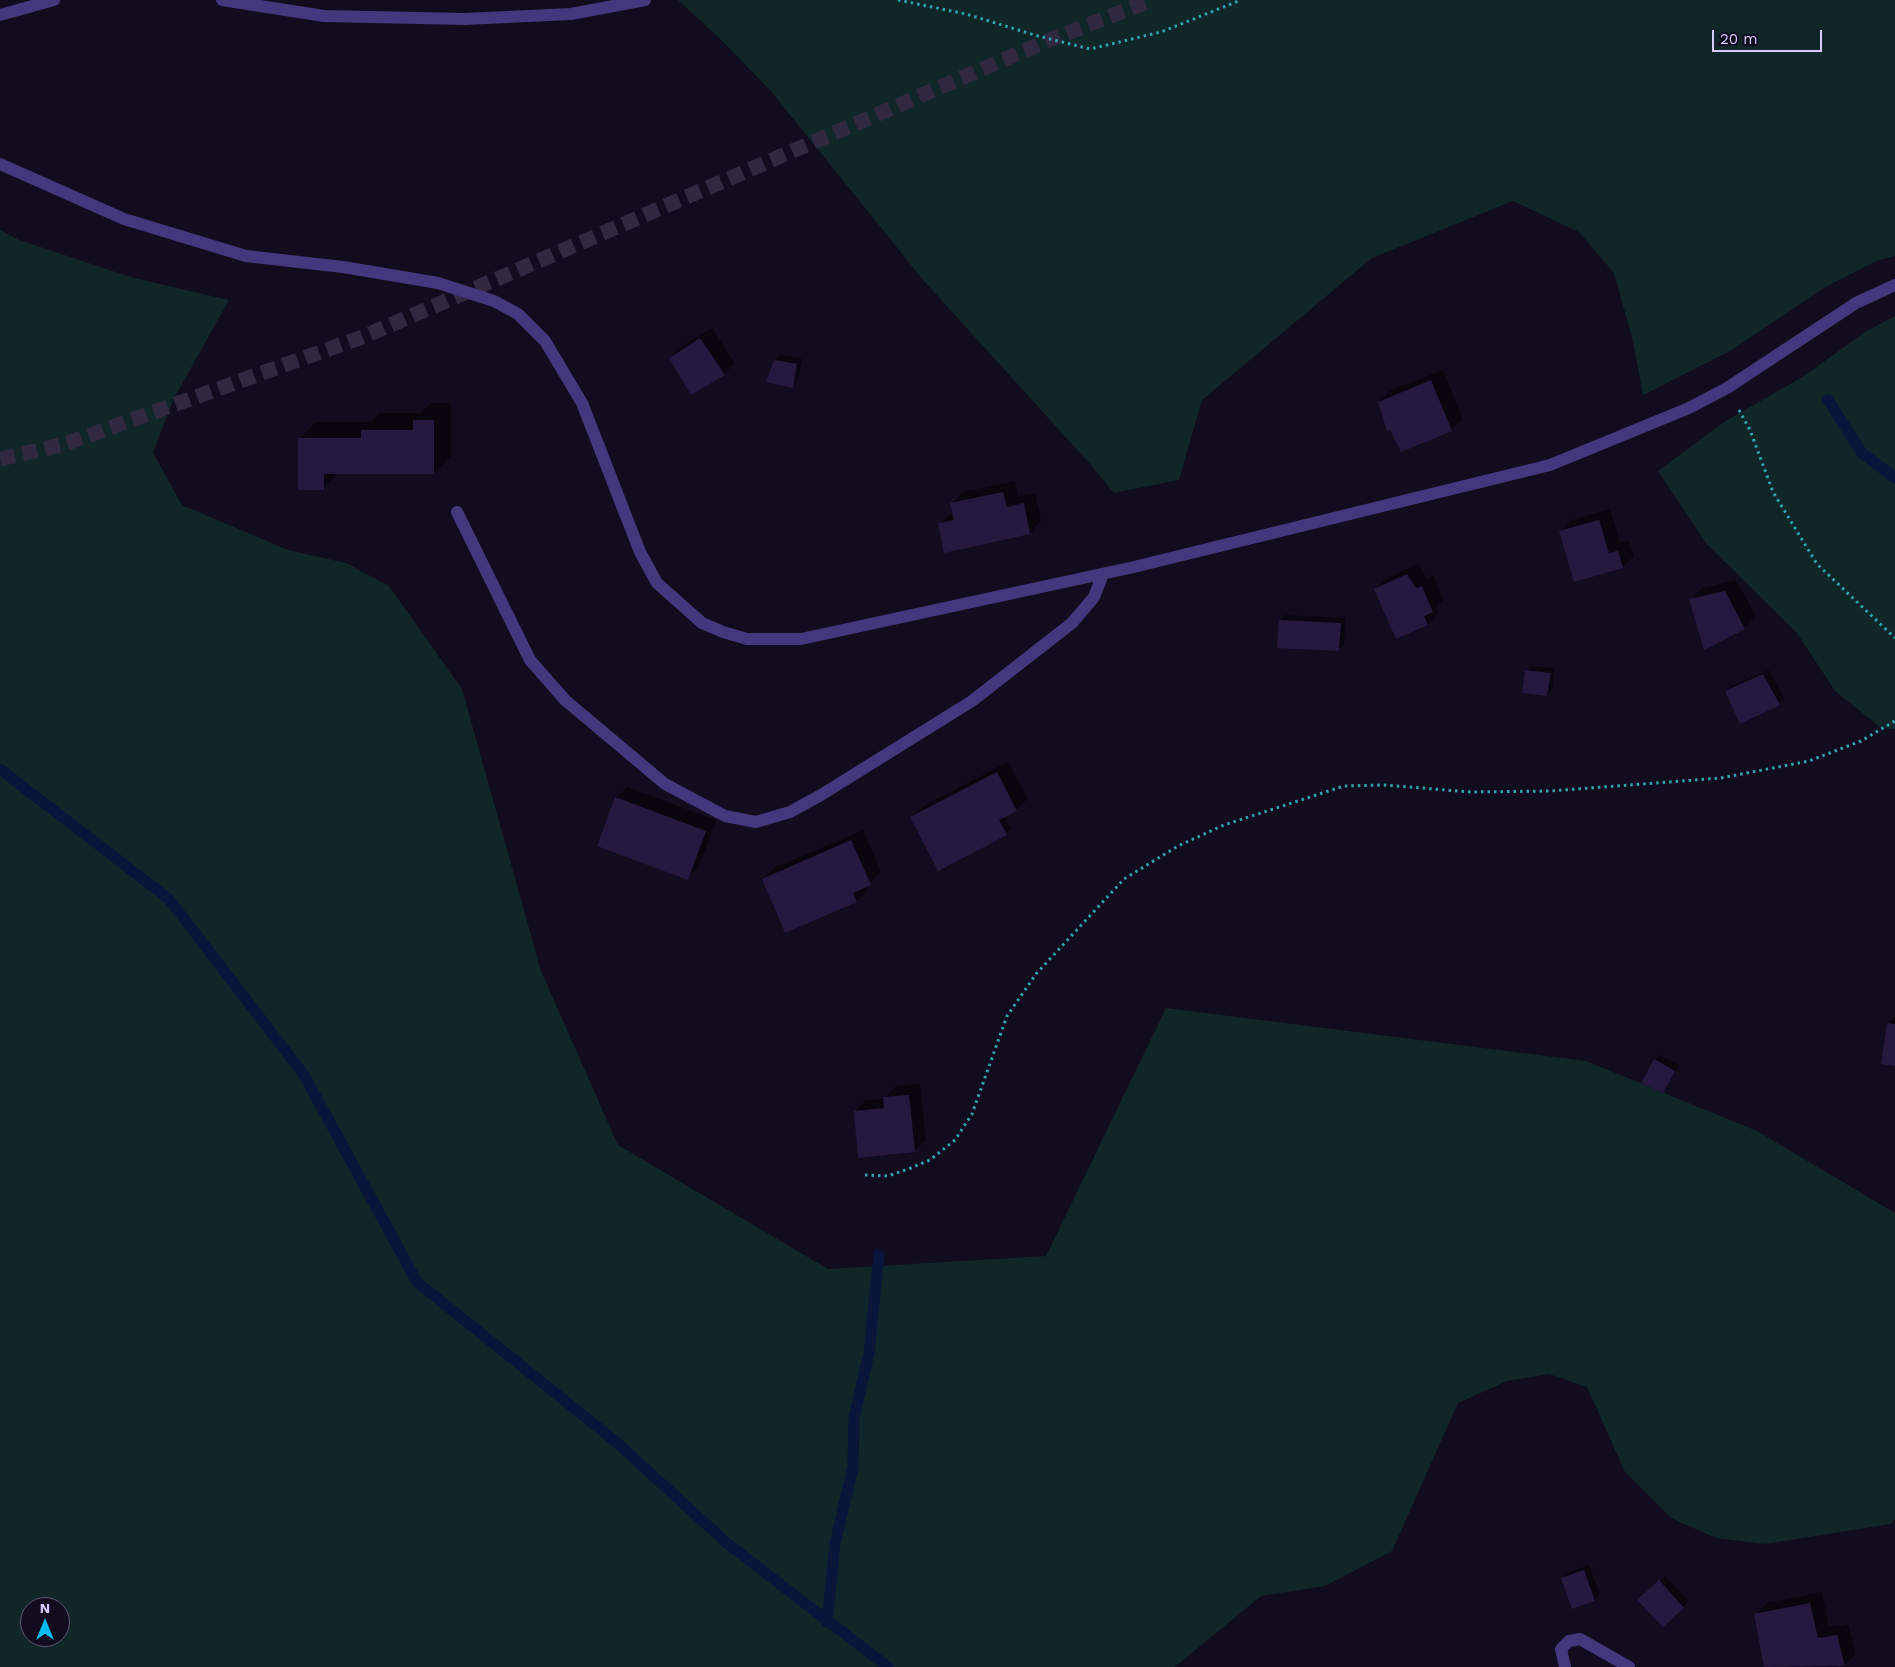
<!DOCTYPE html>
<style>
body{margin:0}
#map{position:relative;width:1895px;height:1667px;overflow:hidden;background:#120c1f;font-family:"Work Sans",sans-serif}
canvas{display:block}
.north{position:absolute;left:20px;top:1597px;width:50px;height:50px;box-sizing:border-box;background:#120c1f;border:1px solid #615878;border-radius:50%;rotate:0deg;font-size:14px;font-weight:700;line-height:20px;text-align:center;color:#d7cbfe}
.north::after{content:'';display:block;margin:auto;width:18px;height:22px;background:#03bcf2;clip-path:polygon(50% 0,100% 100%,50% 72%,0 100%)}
.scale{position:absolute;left:1712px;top:30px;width:110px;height:22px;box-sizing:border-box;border:2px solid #d7cbfe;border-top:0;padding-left:6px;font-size:15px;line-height:18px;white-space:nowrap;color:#d7cbfe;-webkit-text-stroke:4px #120c1f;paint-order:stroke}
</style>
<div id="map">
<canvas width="1895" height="1667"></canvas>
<div class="north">N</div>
<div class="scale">20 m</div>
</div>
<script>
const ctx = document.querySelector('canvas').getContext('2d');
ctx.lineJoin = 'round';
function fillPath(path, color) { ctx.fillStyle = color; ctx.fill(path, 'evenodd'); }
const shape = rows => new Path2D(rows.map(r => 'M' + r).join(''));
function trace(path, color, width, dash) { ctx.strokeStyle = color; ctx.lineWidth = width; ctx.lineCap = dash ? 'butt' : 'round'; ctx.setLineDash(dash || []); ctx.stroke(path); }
const green = shape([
 [678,0,1895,0,1895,256,1876,261,1824,288,1732,350,1643,395,1633,341,1614,273,1579,232,1513,201,1372,258,1202,400,1179,480,1114,493,1090,464,924,281,770,90,719,38],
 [0,230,19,240,130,277,229,300,173,400,153,453,182,505,288,550,346,563,389,586,462,689,541,971,618,1145,828,1269,1046,1256,1166,1008,1586,1061,1757,1131,1895,1213,1895,1519,1891,1524,1765,1544,1716,1538,1671,1518,1625,1472,1587,1387,1549,1374,1507,1381,1458,1403,1392,1551,1325,1586,1261,1596,1175,1667,0,1667],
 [30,1607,60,1607,60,1637,30,1637],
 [1895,316,1895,729,1881,728,1835,691,1797,633,1706,543,1658,471,1724,422,1804,376,1865,332]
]);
const shadow = shape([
 [712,328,735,363,724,374,670,358,681,347],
 [780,355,802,359,798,381,793,387,775,360],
 [1443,370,1463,419,1451,430,1379,402,1390,391],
 [431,403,451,403,451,456,434,473,338,473,323,488,299,439,316,422,371,422,379,413,421,413],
 [1015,481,1018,496,1035,493,1041,521,1030,533,939,524,954,512,952,504,963,492],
 [1610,509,1620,543,1629,540,1634,556,1622,567,1561,531,1572,520],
 [1418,564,1427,578,1433,575,1443,600,1436,607,1439,613,1428,624,1397,637,1376,589,1387,578],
 [1736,580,1756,616,1744,628,1704,648,1690,600,1702,588],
 [1285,615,1345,618,1344,645,1338,650,1280,620],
 [1531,666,1555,668,1552,689,1547,695,1526,671],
 [1769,670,1784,698,1779,704,1726,691,1732,686],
 [1008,762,1028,798,1016,810,1004,816,1011,828,1006,834,912,818,923,806],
 [627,787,716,820,699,867,687,878,616,798],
 [863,830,881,872,866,886,868,890,857,901,786,932,763,880,774,868],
 [1895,1017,1895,1065,1888,1023],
 [1660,1055,1679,1065,1662,1092,1655,1060],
 [920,1084,926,1140,914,1151,855,1111,866,1100,884,1099,896,1086],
 [1589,1565,1600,1594,1594,1600,1562,1578,1567,1573],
 [1665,1576,1689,1601,1663,1625,1639,1600],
 [1822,1592,1829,1627,1848,1624,1856,1654,1845,1665,1836,1667,1765,1667,1756,1614,1767,1603]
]);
const stream = shape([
 [1828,400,1862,453,1895,478],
 [0,769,169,899,304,1075,417,1282,615,1441,728,1544,888,1667],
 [827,1622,835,1544,853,1467,854,1418,869,1353,879,1254]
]);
const building = shape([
 [700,338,725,375,691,395,669,358],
 [774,360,797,364,793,388,766,382],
 [1431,380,1452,431,1401,452,1390,430,1387,431,1378,402],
 [413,420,434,420,434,474,324,474,324,490,298,490,298,438,361,438,361,430,413,430],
 [1003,492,1007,507,1024,503,1030,534,944,553,938,523,954,520,950,503],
 [1599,520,1609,553,1618,551,1623,568,1574,582,1559,531],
 [1407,574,1416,588,1422,586,1433,612,1424,616,1428,625,1396,639,1374,589],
 [1725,591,1745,629,1704,650,1689,599],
 [1279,620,1341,623,1339,651,1277,648],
 [1525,670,1551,673,1547,696,1522,693],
 [1763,674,1780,705,1740,724,1725,691],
 [997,772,1017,811,999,820,1007,835,938,871,910,817],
 [615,797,706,831,688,880,597,846],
 [851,840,871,885,853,893,857,902,785,933,762,879],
 [1887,1023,1895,1024,1895,1066,1881,1064],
 [1654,1059,1675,1071,1663,1093,1641,1083],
 [909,1095,915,1152,858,1158,854,1111,884,1108,883,1097],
 [1584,1570,1595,1601,1572,1609,1561,1578],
 [1659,1580,1684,1608,1663,1627,1637,1600],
 [1810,1603,1818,1638,1837,1635,1845,1666,1764,1667,1754,1614]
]);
const highwayTunnel = shape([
 [0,459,65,444,365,336,1047,41,1152,0]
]);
const path = shape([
 [898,0,966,14,1038,36,1090,49,1161,32,1241,0],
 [1739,410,1750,430,1773,492,1817,564,1895,638],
 [865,1175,888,1176,911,1168,930,1160,955,1140,972,1114,1007,1016,1036,974,1124,879,1178,846,1224,825,1344,786,1384,785,1471,792,1550,791,1721,778,1809,761,1861,741,1895,721]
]);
const minor = shape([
 [222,0,324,16,465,19,571,14,645,0],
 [0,15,54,0],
 [0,164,124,219,246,256,343,267,438,283,494,301,518,314,545,341,582,403,640,552,657,583,702,623,723,632,747,639,801,639,1134,567,1550,465,1689,408,1727,388,1856,303,1895,285],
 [457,512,530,660,565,700,665,784,725,816,756,822,790,812,821,795,972,701,1072,623,1094,597,1103,574],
 [1565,1667,1561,1649,1569,1641,1580,1639,1629,1667]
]);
fillPath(green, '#102629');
fillPath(shadow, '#0007');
trace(stream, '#09153b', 11);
fillPath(building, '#26193f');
trace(highwayTunnel, '#302940', 15, [15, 8]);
trace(path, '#2fa6ae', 3, [2.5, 4]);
trace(minor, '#43387d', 12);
</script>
